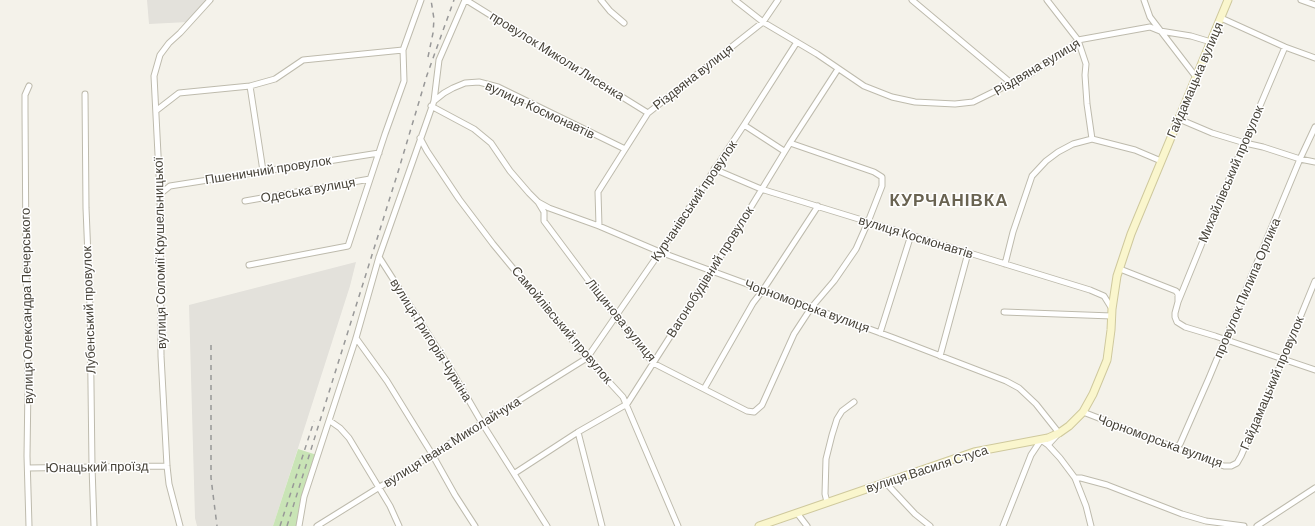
<!DOCTYPE html>
<meta charset="utf-8">
<style>
body{margin:0}
canvas{display:block;background:#f4f2ea}
</style>
<canvas width="1315" height="526"></canvas>
<script>
const ctx = document.querySelector('canvas').getContext('2d');
ctx.lineJoin = 'round';
function fillPath(path, color) { ctx.fillStyle = color; ctx.fill(path, 'evenodd'); }
const shape = rows => new Path2D(rows.map(r => 'M' + r).join(''));
function trace(path, color, width, dash) { ctx.strokeStyle = color; ctx.lineWidth = width; ctx.lineCap = dash ? 'butt' : 'round'; ctx.setLineDash(dash || []); ctx.stroke(path); }
function drawText(font, color, halo, rows, align = 'center') {
  ctx.font = font + ' Barlow,sans-serif'; ctx.lineWidth = 3; ctx.setLineDash([]); ctx.textBaseline = 'middle'; ctx.strokeStyle = halo; ctx.fillStyle = color; for (const [text, x, y, turn = 0] of rows) {
    ctx.save(); ctx.translate(x, y); ctx.rotate((+turn || 0) * Math.PI / 180); ctx.textAlign = isNaN(turn) ? turn : align; if (halo) ctx.strokeText(text, 0, 0); ctx.fillText(text, 0, 0); ctx.restore();
  }
}
const industrial = shape([
 [147,0,206,0,188,22,149,24],
 [356,262,350,286,273,526,197,526,195,518,189,305]
]);
const green = shape([
 [298,449,317,455,297,526,273,526]
]);
const minor = shape([
 [466,0,648,113],
 [601,0,610,11,624,23],
 [735,0,763,22,817,54,864,86,892,97,915,102,955,104,973,102,1030,74,1072,46,1078,40,1150,27,1160,31,1191,36,1211,42],
 [912,0,1011,83],
 [1047,0,1078,40,1086,64,1085,75,1087,104,1092,139],
 [1144,0,1150,17,1196,77],
 [1301,0,1315,5],
 [1221,18,1285,47,1315,58],
 [29,86,25,95,25,110,26,260,28,385,27,456,29,526],
 [250,86,263,171],
 [85,94,86,208,90,306,92,466,94,526],
 [434,101,444,93,453,88,465,83,479,82,498,87,625,149],
 [431,106,474,129,491,143,510,171,529,193,538,202,544,212,544,221,615,316,653,363,747,411,754,412,762,405,794,334,811,308,834,281,856,249,868,222,882,186,882,177,874,172,790,143],
 [157,110,179,93,250,86,275,79,303,60,403,50],
 [1179,119,1212,133,1245,143,1263,147,1300,159,1315,162],
 [744,125,784,151],
 [420,138,427,151,459,199,493,244,587,358,623,397,678,526],
 [714,169,761,189,1090,290,1104,296,1112,309],
 [160,194,170,186,379,153],
 [245,201,370,179],
 [538,202,549,208,599,226,660,252,894,338,1006,381,1019,388,1036,404,1059,433,1048,445,1060,458,1075,478,1086,506,1091,526],
 [599,226,598,192,648,113,763,22,778,0],
 [379,257,453,373,482,423,547,526],
 [1005,264,1013,232,1032,176,1046,161,1058,152,1073,144,1092,139,1135,150,1161,161],
 [249,265,348,246,385,134,404,81,403,50,421,0],
 [1120,269,1176,291,1178,294,1178,302,1175,313,1175,317,1177,322,1185,327,1215,336,1315,370],
 [1178,302,1209,226,1285,47],
 [1004,312,1112,316],
 [880,333,911,235],
 [356,338,387,381,432,454,455,495,475,526],
 [940,356,968,253],
 [704,389,753,303,763,290,818,206],
 [1083,412,1215,463,1224,466,1231,466,1237,463,1241,456,1283,359,1315,281],
 [330,421,340,428,349,438,390,506,399,526],
 [578,432,602,526],
 [1176,447,1180,444,1209,378,1300,159,1315,127],
 [28,468,167,466],
 [515,473,578,432,627,404,712,271,790,143,838,69],
 [1075,478,1081,478,1107,485,1182,514,1206,521,1244,526],
 [885,482,915,514,930,526],
 [827,502,825,494,826,459,832,435,837,419,842,411,854,402],
 [797,513,807,526],
 [180,526,169,484,167,466,161,356,160,194,154,76,160,55,169,43,180,33,210,0],
 [299,526,304,497,356,338,379,257,434,101,439,60,465,0],
 [317,526,587,358,660,252,744,125,797,42],
 [1003,526,1031,455,1041,440,1048,445],
 [1257,526,1315,488]
]);
const secondary = shape([
 [759,526,974,452,1048,438,1059,433,1069,426,1083,412,1093,394,1107,360,1111,330,1112,309,1117,276,1131,234,1228,0]
]);
const rail = shape([
 [428,57,433,33,434,19,431,0],
 [211,345,211,478,217,526],
 [280,526,314,421],
 [287,526,398,172,427,75,454,0]
]);
const streetNames = [
 ["провулок Миколи Лисенка",557,56,32],
 ["Різдвяна вулиця",1037,67,-31],
 ["Різдвяна вулиця",693,77,-38],
 ["Гайдамацька вулиця",1195,80,-67],
 ["вулиця Космонавтів",540,110,25],
 ["Пшеничний провулок",268,170,-9],
 ["Михайлівський провулок",1231,174,-67],
 ["Одеська вулиця",308,190,-10],
 ["Курчанівський провулок",694,201,-56],
 ["вулиця Космонавтів",916,237,17],
 ["вулиця Соломії Крушельницької",160,253,-91],
 ["Вагонобудівний провулок",710,272,-58],
 ["провулок Пилипа Орлика",1247,288,-67],
 ["вулиця Олександра Печерського",27,306,-91],
 ["Чорноморська вулиця",807,306,20],
 ["Лубенський провулок",89,310,-92],
 ["Ліщинова вулиця",621,320,51],
 ["Самойлівський провулок",562,325,50],
 ["вулиця Григорія Чуркіна",431,340,58],
 ["Гайдамацький провулок",1272,383,-67],
 ["Чорноморська вулиця",1160,441,20],
 ["вулиця Івана Миколайчука",452,442,-32],
 ["Юнацький проїзд",97,467,-1],
 ["вулиця Василя Стуса",927,469,-18]
];
const districtNames = [
 ["КУРЧАНІВКА",949,200]
];
fillPath(industrial, '#e3e1db');
fillPath(green, '#c9e4b6');
trace(minor, '#bebbad', 7);
trace(secondary, '#cfc99d', 9);
trace(minor, '#fff', 5);
trace(secondary, '#faf6cd', 7);
trace(rail, '#989898', 1.5, [5, 5]);
drawText('13px', '#474339', '#fff', streetNames);
ctx.letterSpacing = '1px';
drawText('bold 17px', '#696351', '#fff', districtNames);
ctx.letterSpacing = '0px';
</script>
